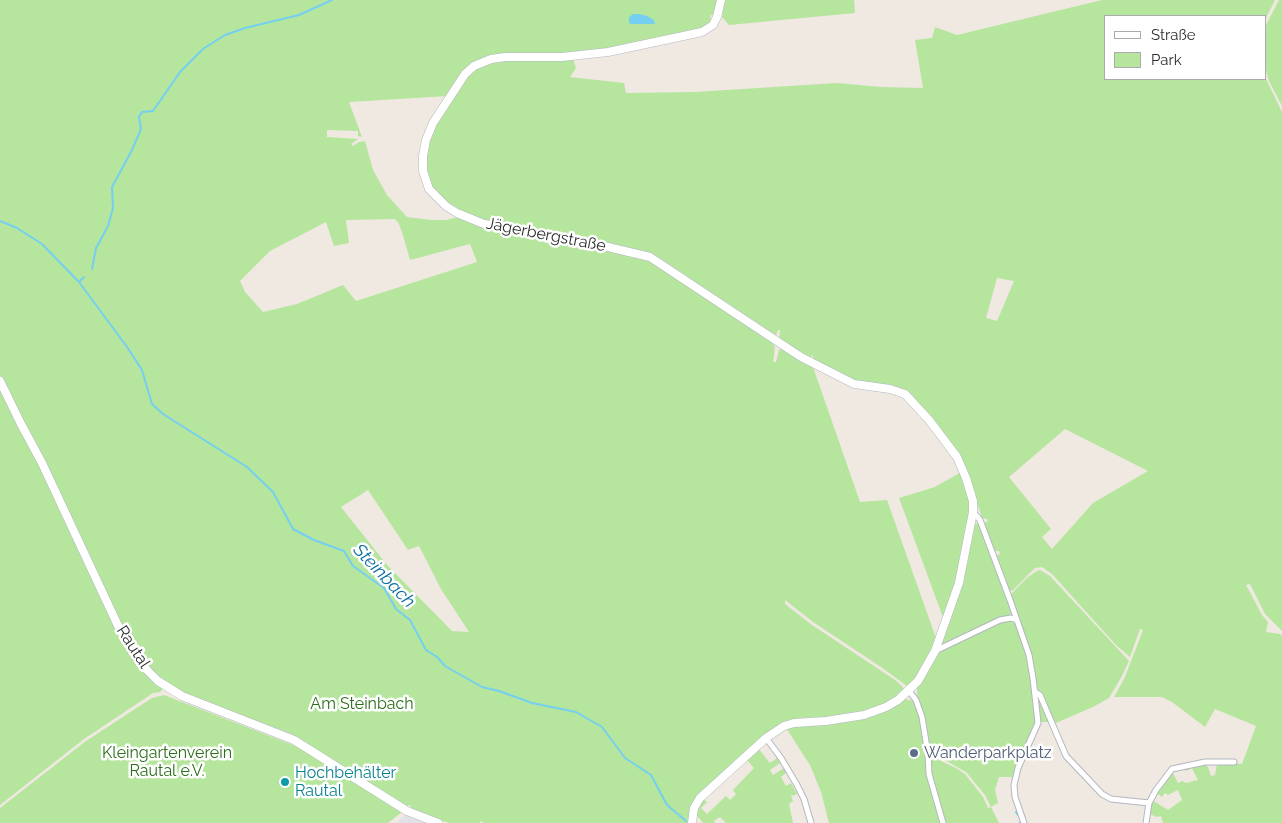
<!DOCTYPE html>
<meta charset="utf-8">
<style>
body{margin:0}
#map{position:relative;width:1282px;height:823px;overflow:hidden;background:#efe9e1;font-family:Raleway,sans-serif}
canvas{display:block}
.legend{position:absolute;left:1104px;top:15px;width:162px;height:65px;box-sizing:border-box;background:#fff;border:1px solid #ababab;margin:0;padding:6px 9px;list-style:none;font-size:15px;color:#2e2e2e}
.legend li{display:flex;align-items:center;gap:10px;height:25px}
.legend b{width:25px;border:1px solid #ababab}
</style>
<div id="map">
<canvas width="1282" height="823"></canvas>
<ul class="legend">
<li><b style="height:6px;background:#fff"></b>Straße</li>
<li><b style="height:14px;background:#b6e59e"></b>Park</li>
</ul>
</div>
<script>
const ctx = document.querySelector('canvas').getContext('2d');
ctx.lineJoin = 'round';
function fillPath(path, color) { ctx.fillStyle = color; ctx.fill(path, 'evenodd'); }
const shape = rows => new Path2D(rows.map(r => 'M' + r).join(''));
function trace(path, color, width, dash) { ctx.strokeStyle = color; ctx.lineWidth = width; ctx.lineCap = dash ? 'butt' : 'round'; ctx.setLineDash(dash || []); ctx.stroke(path); }
function drawText(font, color, halo, rows, align = 'center') {
  ctx.font = font + ' Raleway,sans-serif'; ctx.lineWidth = 5; ctx.setLineDash([]); ctx.textBaseline = 'middle'; ctx.strokeStyle = halo; ctx.fillStyle = color; for (const [text, x, y, turn = 0] of rows) {
    ctx.save(); ctx.translate(x, y); ctx.rotate((+turn || 0) * Math.PI / 180); ctx.textAlign = isNaN(turn) ? turn : align; if (halo) ctx.strokeText(text, 0, 0); ctx.fillText(text, 0, 0); ctx.restore();
  }
}
const industrial = shape([
 [407,814,423,821,428,823,396,823]
]);
const green = shape([
 [0,0,719,0,714,15,711,15,710,18,712,19,708,24,699,29,606,50,549,54,499,54,485,57,473,64,448,96,349,102,362,137,358,136,358,131,327,130,327,137,358,139,351,144,353,146,359,142,365,141,373,170,387,195,407,217,431,220,446,220,459,217,640,257,653,262,771,341,775,347,773,362,776,362,779,350,782,349,813,367,860,502,887,500,937,641,919,676,907,686,881,667,813,622,785,600,785,604,812,625,895,680,902,686,904,689,903,693,884,705,862,712,827,717,799,718,785,722,776,727,692,806,689,812,690,823,483,823,482,821,479,823,450,823,442,821,411,809,411,806,409,805,407,807,289,733,209,704,165,683,146,666,124,632,0,375],
 [395,219,399,224,403,235,410,260,470,244,477,262,356,301,343,285,297,304,263,312,245,292,240,281,270,251,326,222,334,246,349,243,346,220],
 [368,490,408,550,419,546,441,589,469,632,452,631,387,565,341,507],
 [725,0,854,0,855,13,729,25,722,17],
 [1102,0,1275,0,1266,18,1266,16,1106,16,1106,79,1266,79,1282,112,1282,631,1265,614,1250,584,1246,585,1262,615,1268,622,1266,632,1280,634,1282,636,1282,823,1163,823,1161,816,1157,817,1149,814,1152,800,1168,810,1182,800,1178,790,1168,795,1165,793,1162,797,1158,794,1155,798,1154,797,1172,771,1178,783,1182,781,1186,783,1198,780,1192,768,1186,771,1183,767,1204,764,1208,767,1211,776,1215,775,1217,763,1242,764,1256,726,1215,709,1205,727,1172,702,1162,697,1114,697,1125,677,1143,630,1140,629,1130,657,1116,645,1052,574,1042,567,1035,568,1013,590,1009,591,996,556,1000,554,999,551,994,551,984,523,988,521,987,519,982,518,967,470,913,398,855,382,813,359,813,355,809,359,779,341,780,330,778,330,775,337,663,260,650,254,642,251,485,220,470,216,447,204,432,188,425,170,426,156,429,140,435,124,467,76,475,68,500,60,573,59,576,68,570,77,624,83,626,93,695,92,837,83,881,87,923,88,915,40,932,38,935,27,957,35],
 [997,278,1014,281,997,321,986,318],
 [1065,429,1148,471,1093,503,1052,549,1042,537,1051,529,1009,477],
 [1279,0,1282,0,1282,106,1269,81,1266,71,1266,25],
 [0,387,39,464,116,626,155,681,163,689,160,692,153,693,84,739,0,805],
 [961,472,969,500,970,514,956,582,944,620,899,498,935,487],
 [975,523,979,524,992,559,1011,612,1010,615,941,646,952,616,961,584],
 [1040,570,1050,576,1129,661,1122,676,1109,698,1093,707,1056,723,1053,721,1038,691,1031,656,1010,595,1028,577,1037,571],
 [1002,621,1011,621,1015,624,1027,657,1036,722,1015,769,1014,777,999,777,995,790,998,803,991,807,999,823,945,823,931,774,930,756,956,768,965,774,983,797,988,808,991,807,985,795,966,772,929,751,917,693,917,687,941,650],
 [164,695,298,747,403,811,388,823,0,823,0,808,86,741,152,698],
 [1038,697,1041,702,1049,722,1039,722],
 [905,699,916,702,920,716,926,753,928,781,941,823,829,823,821,792,810,765,786,728,897,705],
 [758,748,770,763,777,758,780,763,770,770,773,775,784,768,787,772,781,777,786,786,791,783,797,794,791,796,793,801,789,804,793,823,726,823,720,817,714,821,715,823,703,823,696,814,697,808,703,799,707,802,701,808,707,814,726,796,730,800,736,794,733,790,754,768,746,759]
]);
const water = shape([
 [633,14,639,14,647,16,654,20,655,24,631,24,629,23,629,17]
]);
const stream = shape([
 [0,221,17,228,42,244,78,281],
 [92,269,96,248,108,226,113,208,112,187,132,150,141,129,139,117,142,112,153,111,180,72,203,49,225,35,245,28,299,15,332,0],
 [84,277,79,282,127,347,142,370,152,404,163,414,247,467,273,492,293,529,314,540,344,551,353,566,384,588,396,609,410,620,426,650,437,657,445,666,482,687,499,691,532,703,576,712,602,727,625,758,651,775,667,805,686,821],
 [1016,812,1018,815],
 [1020,823,1021,822]
]);
const street = shape([
 [973,512,980,520,1010,600,1029,655,1033,678,1038,723,1018,768,1014,785,1015,797,1024,823],
 [935,651,1000,620,1011,618,1017,620],
 [909,691,916,700,922,717,928,754,929,774,943,823],
 [1035,692,1040,695,1066,756,1102,794,1111,799,1149,803],
 [766,738,781,758,797,785,804,799,811,823],
 [1146,823,1149,803,1156,790,1172,769,1205,762,1234,762]
]);
const secondary = shape([
 [0,381,21,424,42,463,120,630,134,654,144,667,158,681,182,696,294,740,407,811,438,823],
 [692,823,694,808,700,798,766,738,784,726,794,723,826,721,864,715,886,707,898,700,918,681,935,651,959,583,973,512,973,501,966,478,957,457,929,420,905,394,890,389,854,384,801,357,650,257,608,247,484,224,457,213,446,206,429,189,423,171,423,156,426,140,433,123,465,74,474,66,491,59,505,57,562,57,608,52,702,32,713,25,717,17,721,0]
]);
const markers = [
 [914,753,5,"#5c6f8a"],
 [285,782,5,"#0f9aa8"]
];
const streetNames = [
 ["Jägerbergstraße",546,235,11],
 ["Rautal",133,647,57]
];
const parkNames = [
 ["Am Steinbach",362,704],
 ["Kleingartenverein",167,753],
 ["Rautal e.V.",167,771]
];
const serviceNames = [
 ["Wanderparkplatz",924,753]
];
const cultureNames = [
 ["Hochbehälter",295,773],
 ["Rautal",295,791]
];
const waterNames = [
 ["Steinbach",384,576,46]
];
fillPath(industrial, '#e3e1e8');
fillPath(green, '#b6e59e');
fillPath(water, '#75cff0');
trace(stream, '#75cff0', 2);
trace(street, '#b4b7c1', 7);
trace(secondary, '#b4b7c1', 9);
trace(street, '#fff', 5);
trace(secondary, '#fff', 8);
for (const [x, y, r, color] of markers) { const dot = new Path2D(); dot.arc(x, y, r, 0, 2 * Math.PI); ctx.fillStyle = color; ctx.fill(dot); trace(dot, '#fff', 2); }
drawText('16px', '#2e2e2e', '#fff', streetNames);
drawText('16px', '#2c6e1b', '#fff', parkNames);
drawText('16px', '#4e5e75', '#fff', serviceNames, 'left');
drawText('16px', '#0d838f', '#fff', cultureNames, 'left');
drawText('italic 18px', '#0d6fa3', '#fff', waterNames);
</script>
